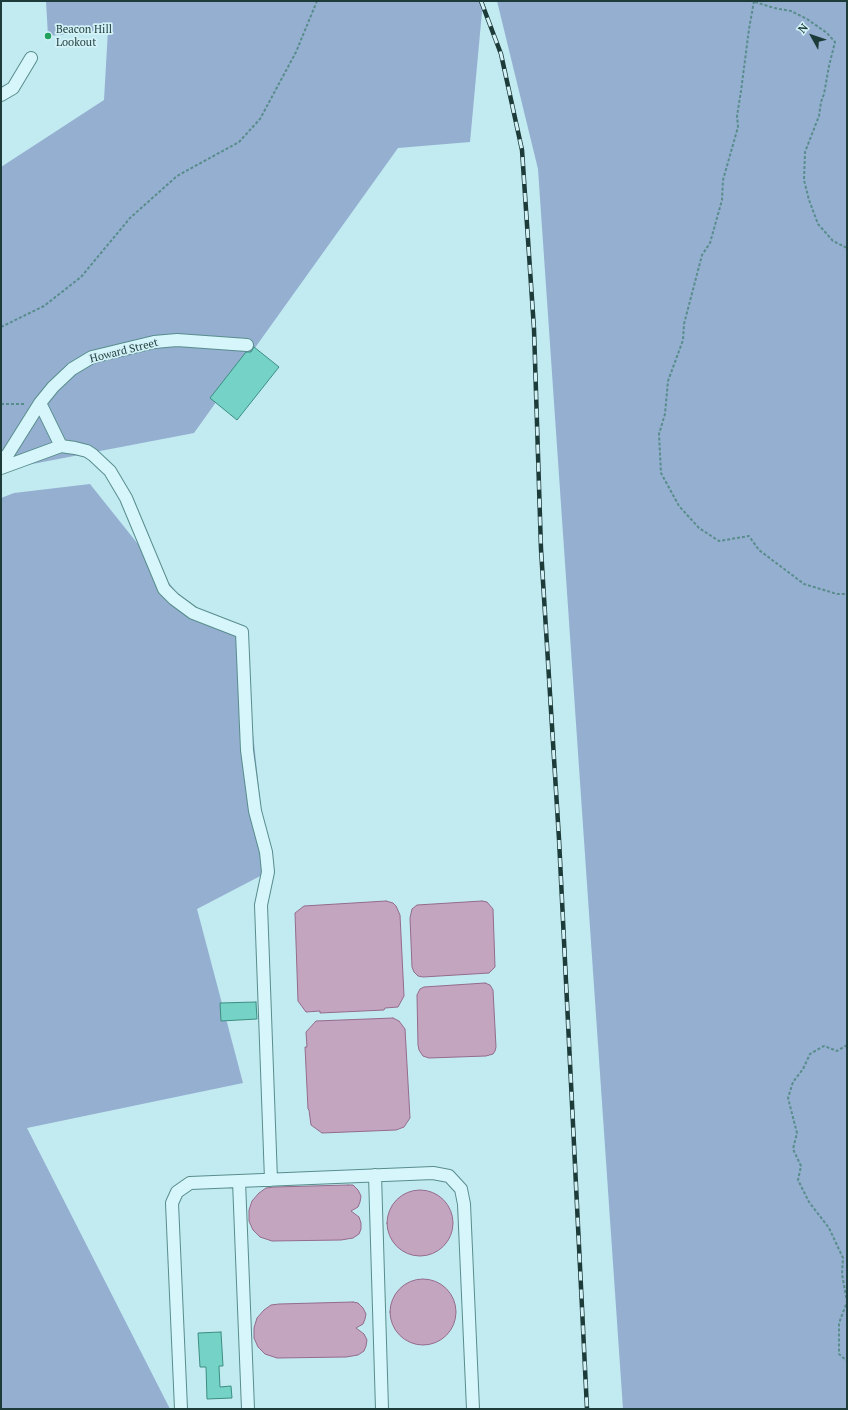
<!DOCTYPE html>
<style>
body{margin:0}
#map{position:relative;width:848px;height:1410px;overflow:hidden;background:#c2eaf1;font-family:"PT Serif",serif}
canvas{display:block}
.frame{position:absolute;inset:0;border:2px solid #1d3b39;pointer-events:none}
.north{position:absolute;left:792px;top:16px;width:40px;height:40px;-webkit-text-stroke:3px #d2f2f8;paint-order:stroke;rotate:310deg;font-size:11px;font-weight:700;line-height:16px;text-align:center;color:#1d3b39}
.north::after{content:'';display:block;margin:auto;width:14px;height:18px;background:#1d3b39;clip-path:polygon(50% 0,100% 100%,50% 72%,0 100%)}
</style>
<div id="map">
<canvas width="848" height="1410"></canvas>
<div class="frame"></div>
<div class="north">N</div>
</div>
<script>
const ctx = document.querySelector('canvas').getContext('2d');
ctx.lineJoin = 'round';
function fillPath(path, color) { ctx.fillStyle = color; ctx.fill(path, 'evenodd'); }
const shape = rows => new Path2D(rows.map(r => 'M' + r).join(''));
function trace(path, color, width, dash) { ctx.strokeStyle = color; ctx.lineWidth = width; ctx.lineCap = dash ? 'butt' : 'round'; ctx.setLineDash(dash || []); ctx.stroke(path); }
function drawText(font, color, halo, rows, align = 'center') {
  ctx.font = font + ' "PT Serif",serif'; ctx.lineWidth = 3.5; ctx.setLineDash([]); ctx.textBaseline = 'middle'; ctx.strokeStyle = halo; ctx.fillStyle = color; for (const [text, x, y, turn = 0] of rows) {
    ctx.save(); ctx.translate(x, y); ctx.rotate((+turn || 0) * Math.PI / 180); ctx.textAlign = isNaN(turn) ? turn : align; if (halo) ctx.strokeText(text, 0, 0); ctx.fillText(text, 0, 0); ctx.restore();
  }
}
const green = shape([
 [46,1,483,1,470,142,398,148,194,433,1,470,1,167,104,100,108,30,48,36],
 [497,1,847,1,847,1409,623,1409,538,169],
 [90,484,193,613,242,632,268,872,197,909,243,1083,27,1128,170,1409,1,1409,1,498,14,493]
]);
const water = shape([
 [386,901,393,903,396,906,400,915,404,996,398,1007,385,1008,384,1010,320,1013,320,1011,306,1012,298,1001,295,913,304,906,386,901],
 [482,901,487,902,493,909,495,967,489,973,423,977,418,976,414,972,412,967,410,918,412,909,417,905,482,901],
 [485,983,490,985,493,990,496,1047,495,1051,493,1054,486,1056,429,1058,423,1056,419,1050,418,1045,417,995,420,989,424,987,485,983],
 [393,1018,399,1021,405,1029,410,1118,404,1127,396,1130,322,1133,311,1125,309,1110,308,1109,305,1047,307,1047,306,1032,316,1021,393,1018],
 [348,1185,353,1185,358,1190,361,1196,360,1202,358,1207,351,1211,359,1217,361,1223,361,1229,359,1234,353,1238,341,1240,272,1241,260,1237,253,1230,249,1221,249,1210,252,1201,259,1193,266,1188,274,1187,348,1185],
 '387 1223a33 33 0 1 1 66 0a33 33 0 1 1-66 0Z',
 '390 1312a33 33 0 1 1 66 0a33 33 0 1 1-66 0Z',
 [353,1302,358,1303,363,1308,366,1314,365,1319,363,1324,356,1328,364,1334,367,1340,366,1346,364,1351,358,1355,346,1357,277,1358,265,1354,258,1347,254,1338,254,1328,257,1318,264,1310,271,1305,279,1304,353,1302]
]);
const building = shape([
 [254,347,279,367,237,420,210,398,246,352,251,352,254,347],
 [256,1002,257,1019,221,1021,220,1003,256,1002],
 [221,1332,223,1366,219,1366,220,1387,231,1386,232,1398,207,1399,206,1367,200,1367,198,1333,221,1332]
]);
const path = shape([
 [754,1,749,29,741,91,737,116,738,127,723,180,722,200,710,243,702,255,684,324,683,340,668,381,665,414,659,434,661,473,679,506,699,528,719,541,749,536,759,550,804,584,837,594,847,594],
 [755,2,774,8,791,11,807,19,827,33,835,42,829,66,824,94,821,102,819,116,805,152,804,180,809,200,818,224,833,241,847,248],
 [847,281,847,297],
 [1,327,44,306,81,277,130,218,177,176,239,142,260,119,296,52,317,1],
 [1,404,26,404],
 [847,1045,837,1051,824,1046,810,1054,803,1069,793,1082,788,1098,797,1133,793,1149,801,1166,798,1180,809,1202,829,1228,843,1258,842,1274,847,1302,839,1323,839,1354,847,1361]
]);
const minor = shape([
 [1,95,13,88,31,58],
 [40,403,61,446],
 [1,461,8,454,40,403,53,387,72,369,92,357,154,342,177,340,247,345],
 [1,468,61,446,75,448,87,451,93,455,110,471,126,498,164,589,174,599,193,613,242,632,247,750,255,811,266,852,268,872,261,905,271,1180],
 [375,1175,382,1409],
 [239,1181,248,1409],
 [181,1409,172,1203,177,1192,190,1183,433,1173,449,1176,461,1189,464,1204,473,1409]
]);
const rail = shape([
 [481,1,501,54,522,150,534,329,541,549,559,839,587,1409]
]);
const markers = [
 [48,36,4,"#23a05b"]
];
const poiNames = [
 ["Beacon Hill",56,30],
 ["Lookout",56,43]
];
const streetNames = [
 ["Howard Street",124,351,-14]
];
fillPath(green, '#95afd0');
fillPath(water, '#c4a5bf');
trace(water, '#936b8b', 1);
fillPath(building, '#75d2c6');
trace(building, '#3c8e81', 1);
trace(minor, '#588d8c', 14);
trace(path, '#588d8c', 2, [3, 2]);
trace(minor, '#d6f6fb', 12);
trace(rail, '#1d3b39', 4.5);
trace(rail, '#d2f2f8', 3, [9]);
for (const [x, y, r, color] of markers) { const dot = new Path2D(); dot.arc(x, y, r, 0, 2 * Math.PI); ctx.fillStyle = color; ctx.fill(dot); trace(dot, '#d2f2f8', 1.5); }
drawText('11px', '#1d3b39', '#d2f2f8', poiNames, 'left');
drawText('11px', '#1d3b39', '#d2f2f8', streetNames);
</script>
